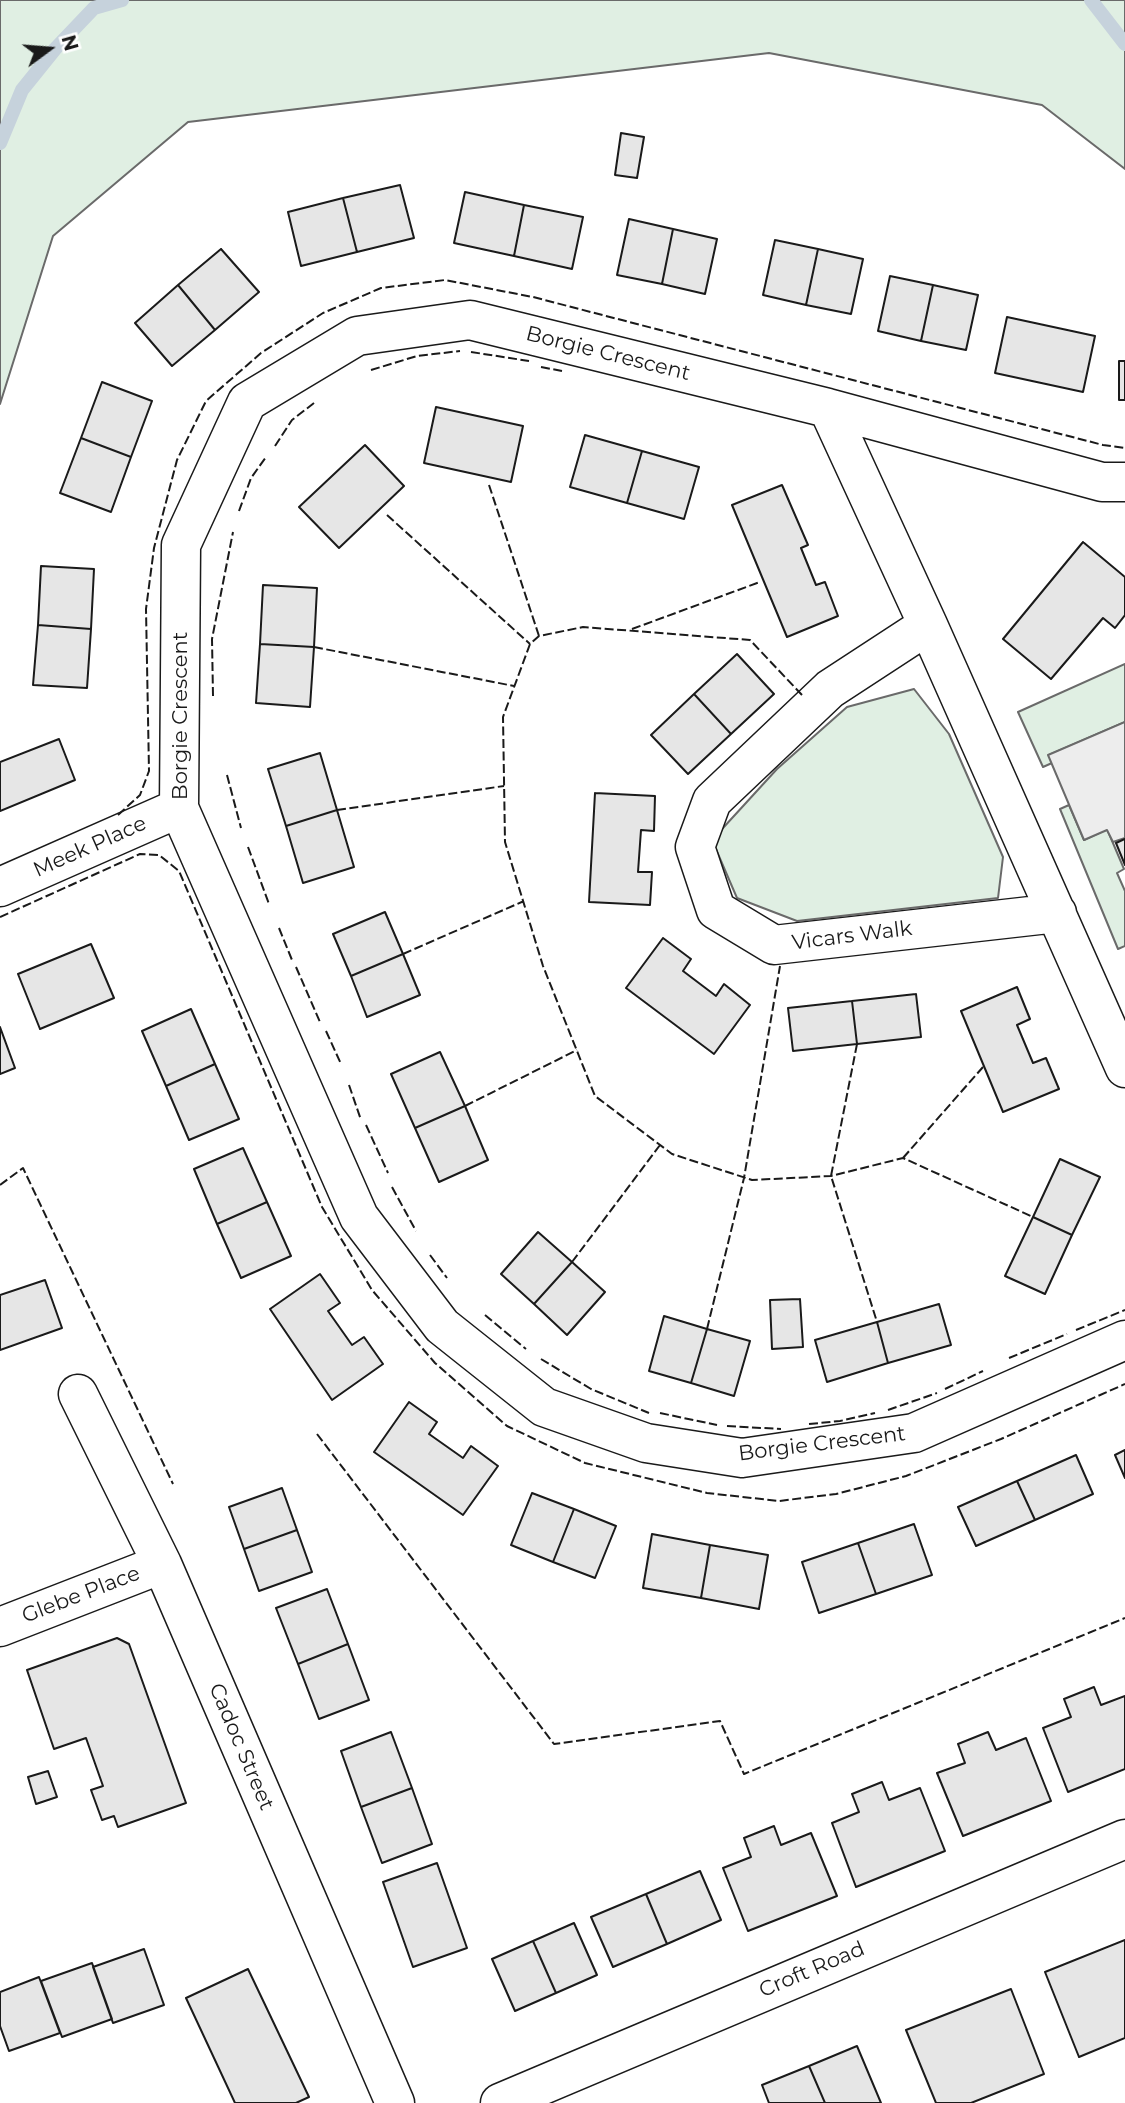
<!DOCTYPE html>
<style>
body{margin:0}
#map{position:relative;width:1125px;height:2103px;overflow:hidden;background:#fff;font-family:Montserrat,sans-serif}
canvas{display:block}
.north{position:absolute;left:14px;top:14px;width:70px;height:70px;-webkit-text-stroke:5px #fff;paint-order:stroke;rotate:74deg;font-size:19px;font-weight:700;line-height:28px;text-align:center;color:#1a1a1a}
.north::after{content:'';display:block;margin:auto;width:24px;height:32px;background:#1a1a1a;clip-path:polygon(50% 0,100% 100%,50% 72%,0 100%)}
</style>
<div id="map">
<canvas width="1125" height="2103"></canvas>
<div class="north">N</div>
</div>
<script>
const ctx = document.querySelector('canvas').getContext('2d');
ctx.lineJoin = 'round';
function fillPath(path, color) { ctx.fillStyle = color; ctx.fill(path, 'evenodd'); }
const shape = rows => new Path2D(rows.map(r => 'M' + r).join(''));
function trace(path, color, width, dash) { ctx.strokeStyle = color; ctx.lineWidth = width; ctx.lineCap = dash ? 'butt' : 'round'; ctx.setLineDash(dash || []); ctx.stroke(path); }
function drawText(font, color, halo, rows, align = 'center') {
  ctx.font = font + ' Montserrat,sans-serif'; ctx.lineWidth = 5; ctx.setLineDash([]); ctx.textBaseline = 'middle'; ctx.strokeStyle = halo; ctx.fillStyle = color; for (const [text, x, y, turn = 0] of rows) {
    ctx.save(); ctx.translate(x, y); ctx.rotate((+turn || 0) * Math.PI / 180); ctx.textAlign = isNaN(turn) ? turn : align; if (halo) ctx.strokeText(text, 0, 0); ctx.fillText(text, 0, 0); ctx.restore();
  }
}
const green = shape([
 [0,0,1125,0,1125,169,1042,105,769,53,188,122,53,236,0,404,0,0],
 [1125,664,1125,722,1049,755,1052,763,1043,767,1018,712,1125,664],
 [914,689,949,734,1003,857,998,898,797,921,737,898,712,840,777,769,847,707,914,689],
 [1069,805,1084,840,1107,829,1124,869,1117,873,1125,891,1125,946,1118,949,1060,809,1069,805]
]);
const parking = shape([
 [1125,722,1125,838,1113,842,1107,830,1084,840,1048,755,1125,722]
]);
const stream = shape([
 [1091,0,1125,44],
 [0,143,22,90,55,49,94,8,122,0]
]);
const building = shape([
 [621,133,644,137,637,178,615,175,621,133],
 [400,185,414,238,357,252,343,198,400,185],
 [465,192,524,205,514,256,454,243,465,192],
 [343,198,357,252,301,266,288,212,343,198],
 [524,205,583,217,572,269,514,256,524,205],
 [629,219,673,229,662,284,617,275,629,219],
 [673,229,717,239,705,294,662,284,673,229],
 [775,240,818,249,806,305,763,295,775,240],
 [221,249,259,292,215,330,178,285,221,249],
 [818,249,863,259,851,314,806,305,818,249],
 [890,276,933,285,921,341,878,331,890,276],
 [178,285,215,330,172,366,135,323,178,285],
 [933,285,978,295,966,350,921,341,933,285],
 [1007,317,1095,336,1083,392,995,373,1007,317],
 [1119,361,1125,361,1125,400,1119,400,1119,361],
 [102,382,152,401,131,457,81,438,102,382],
 [436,407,523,426,511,482,424,463,436,407],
 [585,435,642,451,627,503,570,487,585,435],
 [81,438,131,457,111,512,60,493,81,438],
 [365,445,404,486,339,548,299,507,365,445],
 [642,451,699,467,684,519,627,503,642,451],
 [782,485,808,545,801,548,816,585,825,582,838,616,787,637,732,505,782,485],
 [1083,542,1125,577,1125,615,1115,628,1103,618,1051,679,1003,639,1083,542],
 [41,566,94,569,91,629,38,625,41,566],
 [263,585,317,588,314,647,260,644,263,585],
 [38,625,91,629,87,688,33,685,38,625],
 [260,644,314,647,310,707,256,703,260,644],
 [737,654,774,694,731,734,694,694,737,654],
 [694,694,731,734,688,774,651,735,694,694],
 [59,739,75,780,0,811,0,762,59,739],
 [320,753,337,810,286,826,268,769,320,753],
 [595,793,655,796,654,831,641,830,638,872,652,872,650,905,589,902,595,793],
 [337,810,354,867,303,883,286,826,337,810],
 [1125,839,1125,865,1116,843,1125,839],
 [385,912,403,954,351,976,333,934,385,912],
 [663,938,691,959,683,971,716,996,724,984,750,1005,714,1054,626,988,663,938],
 [91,944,114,998,40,1029,18,974,91,944],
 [403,954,420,995,367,1017,351,976,403,954],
 [1017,987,1030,1019,1017,1025,1033,1063,1046,1058,1059,1089,1003,1112,961,1011,1017,987],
 [916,994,921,1037,857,1044,852,1001,916,994],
 [852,1001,857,1044,793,1051,788,1008,852,1001],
 [191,1009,215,1064,166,1086,142,1031,191,1009],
 [0,1027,15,1068,0,1074,0,1027],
 [440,1052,465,1106,415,1128,391,1074,440,1052],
 [215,1064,239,1119,189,1140,166,1086,215,1064],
 [465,1106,488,1160,439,1182,415,1128,465,1106],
 [243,1148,267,1202,217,1224,194,1169,243,1148],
 [1060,1159,1100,1177,1072,1235,1033,1217,1060,1159],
 [267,1202,291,1256,241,1278,217,1224,267,1202],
 [1033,1217,1072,1235,1045,1294,1005,1276,1033,1217],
 [538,1232,572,1262,534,1304,501,1274,538,1232],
 [572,1262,605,1292,567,1335,534,1304,572,1262],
 [320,1274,340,1303,328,1311,352,1345,364,1337,383,1364,332,1400,270,1309,320,1274],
 [45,1280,62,1328,0,1350,0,1295,45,1280],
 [800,1299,803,1347,772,1349,770,1300,800,1299],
 [939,1304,951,1345,888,1363,877,1322,939,1304],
 [664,1316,707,1329,691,1383,649,1371,664,1316],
 [877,1322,888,1363,827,1382,815,1340,877,1322],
 [707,1329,750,1341,734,1396,691,1383,707,1329],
 [409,1402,437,1422,429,1434,463,1458,471,1446,498,1466,463,1515,374,1452,409,1402],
 [1125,1450,1125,1478,1115,1455,1125,1450],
 [1076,1455,1093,1494,1035,1520,1017,1481,1076,1455],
 [1017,1481,1035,1520,976,1546,958,1507,1017,1481],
 [282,1488,297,1530,244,1549,229,1507,282,1488],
 [532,1493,574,1509,553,1562,511,1545,532,1493],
 [574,1509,616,1526,595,1578,553,1562,574,1509],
 [914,1524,932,1575,876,1594,858,1543,914,1524],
 [297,1530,312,1572,259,1591,244,1549,297,1530],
 [652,1534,710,1545,701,1598,643,1588,652,1534],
 [858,1543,876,1594,819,1613,802,1562,858,1543],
 [710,1545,768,1555,759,1609,701,1598,710,1545],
 [327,1589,348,1644,298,1664,276,1608,327,1589],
 [117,1638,129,1644,186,1803,118,1827,114,1816,102,1820,91,1790,103,1786,86,1738,54,1749,27,1670,117,1638],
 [348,1644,369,1700,319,1719,298,1664,348,1644],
 [1094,1687,1101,1705,1125,1696,1125,1769,1068,1792,1043,1728,1071,1717,1064,1699,1094,1687],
 [391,1732,412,1788,361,1807,341,1751,391,1732],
 [988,1732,996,1750,1026,1738,1051,1801,963,1836,937,1773,965,1763,958,1744,988,1732],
 [48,1771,57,1797,36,1804,28,1777,48,1771],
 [882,1782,889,1800,920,1788,945,1851,856,1887,832,1823,859,1812,852,1794,882,1782],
 [412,1788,432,1844,382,1863,361,1807,412,1788],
 [774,1826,781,1845,811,1833,837,1896,748,1931,723,1868,751,1857,744,1838,774,1826],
 [437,1863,467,1948,413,1967,383,1882,437,1863],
 [700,1871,721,1920,667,1944,646,1894,700,1871],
 [646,1894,667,1944,613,1967,591,1917,646,1894],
 [574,1923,597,1975,556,1993,533,1941,574,1923],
 [1125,1940,1125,2038,1079,2057,1045,1972,1125,1940],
 [533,1941,556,1993,515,2011,492,1959,533,1941],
 [144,1949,164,2005,113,2023,93,1967,144,1949],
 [92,1963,112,2019,62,2037,41,1981,92,1963],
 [248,1969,309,2097,296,2103,235,2103,186,1998,248,1969],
 [39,1977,60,2033,9,2051,0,2026,0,1992,39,1977],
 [1011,1989,1044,2074,971,2103,936,2103,906,2030,1011,1989],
 [857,2046,881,2103,825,2103,809,2066,857,2046],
 [809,2066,825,2103,769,2103,762,2085,809,2066]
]);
const minor = shape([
 [828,408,928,625,1125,1068],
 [1125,482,1102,482,828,408,470,320,357,336,247,402,181,545,179,808,359,1217,442,1326,544,1407,646,1443,742,1458,914,1433,1125,1340],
 [928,625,830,689,712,801,695,847,716,910,774,945,1057,913],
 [0,887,179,808],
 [78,1394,162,1564,395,2103],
 [0,1627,162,1564],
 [500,2103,1125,1839]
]);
const fence = shape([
 [471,352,529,361],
 [541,367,562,371],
 [371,370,417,356,460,351],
 [275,446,292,420,314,403],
 [489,485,539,636],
 [239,511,251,478,266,457],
 [387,515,530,644],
 [632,629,760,582],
 [314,647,514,686],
 [802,695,750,640,583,627,539,636,530,644,503,717,505,842,543,966,595,1096,672,1154,752,1180,831,1176,903,1158,1033,1217],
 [213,696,212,639,233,532],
 [227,775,241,828],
 [337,810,504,786],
 [118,815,140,795,149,771,146,609,154,548,177,460,206,401,261,353,323,313,381,288,445,280,533,297,1103,445,1125,448],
 [248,847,269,904],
 [0,917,140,854,159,855,179,871,322,1207,372,1290,435,1363,507,1426,585,1463,707,1493,779,1501,836,1494,906,1476,1001,1439,1125,1384],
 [279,928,292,960],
 [403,954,524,901],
 [296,967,320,1022],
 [326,1031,341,1064],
 [857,1044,831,1176,877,1322],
 [349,1085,361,1120],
 [465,1106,577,1050],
 [366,1125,388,1173],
 [903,1158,983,1067],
 [0,1185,23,1168,173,1484],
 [392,1187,416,1231],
 [430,1255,447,1278],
 [572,1262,660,1145],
 [485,1315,526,1349],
 [707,1329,744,1178,780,966],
 [1076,1330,1125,1310],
 [1009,1358,1067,1334],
 [541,1359,591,1389,649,1413],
 [945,1389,983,1371],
 [888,1410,937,1393],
 [660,1413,717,1425],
 [809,1424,840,1421,875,1413],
 [727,1426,781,1429],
 [317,1434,554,1744,720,1721,744,1774,1125,1618]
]);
const streetNames = [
 ["Borgie Crescent",608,354,14],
 ["Borgie Crescent",181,716,-90],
 ["Meek Place",90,847,-24],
 ["Vicars Walk",852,936,-7],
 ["Borgie Crescent",822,1444,-7],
 ["Glebe Place",81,1595,-21],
 ["Cadoc Street",241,1747,67],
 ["Croft Road",812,1970,-23]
];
fillPath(green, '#e0efe3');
trace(green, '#6a6a6a', 2);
fillPath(parking, '#ededed');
trace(parking, '#6a6a6a', 2);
trace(stream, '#c6d2dc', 14);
fillPath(building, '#e6e6e6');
trace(building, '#1a1a1a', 2);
trace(minor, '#1a1a1a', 41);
trace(minor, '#fff', 38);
trace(fence, '#1a1a1a', 2, [9, 3.5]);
drawText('21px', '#1a1a1a', '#fff', streetNames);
</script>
